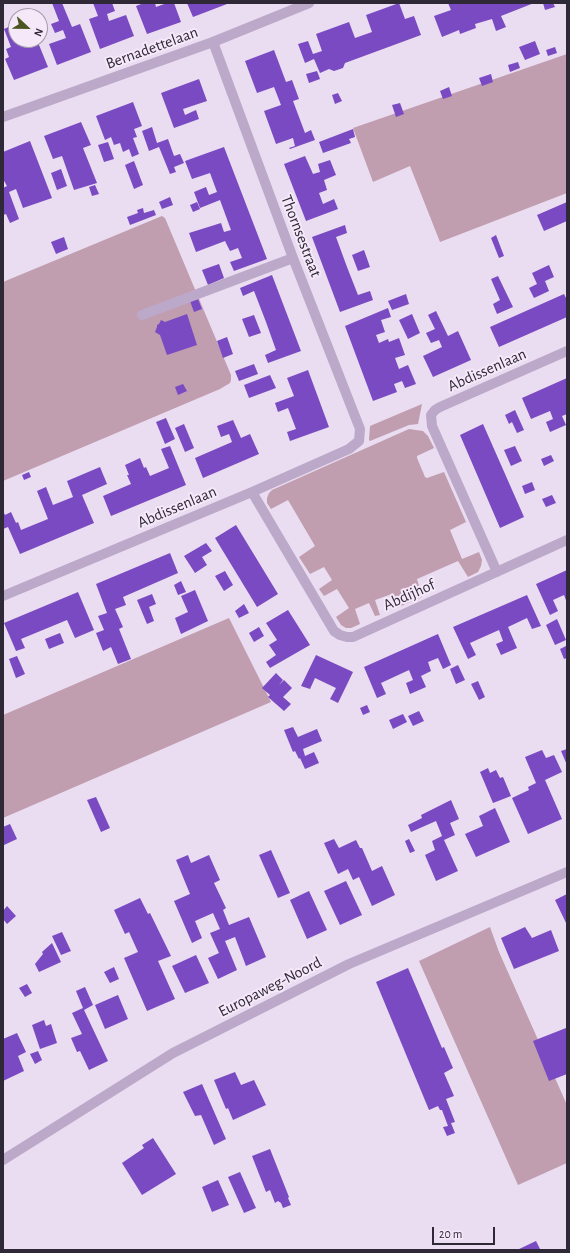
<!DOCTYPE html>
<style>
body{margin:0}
#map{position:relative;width:570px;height:1253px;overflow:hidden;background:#eadcf1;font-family:"Alegreya Sans",sans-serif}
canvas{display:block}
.frame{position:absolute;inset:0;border:4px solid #2f2836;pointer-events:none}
.north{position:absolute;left:8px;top:8px;width:40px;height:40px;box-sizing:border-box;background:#f4e8f9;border:1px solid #a59bab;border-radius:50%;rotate:112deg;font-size:11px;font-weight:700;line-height:16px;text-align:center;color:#2f2836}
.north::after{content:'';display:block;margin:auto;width:14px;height:18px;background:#4a561f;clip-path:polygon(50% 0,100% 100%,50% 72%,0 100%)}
.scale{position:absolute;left:432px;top:1227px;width:63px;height:18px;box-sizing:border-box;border:2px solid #2f2836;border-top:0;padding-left:5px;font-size:12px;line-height:14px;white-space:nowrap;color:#2f2836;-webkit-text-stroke:3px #f4e8f9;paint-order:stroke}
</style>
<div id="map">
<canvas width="570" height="1253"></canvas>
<div class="frame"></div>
<div class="north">N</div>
<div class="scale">20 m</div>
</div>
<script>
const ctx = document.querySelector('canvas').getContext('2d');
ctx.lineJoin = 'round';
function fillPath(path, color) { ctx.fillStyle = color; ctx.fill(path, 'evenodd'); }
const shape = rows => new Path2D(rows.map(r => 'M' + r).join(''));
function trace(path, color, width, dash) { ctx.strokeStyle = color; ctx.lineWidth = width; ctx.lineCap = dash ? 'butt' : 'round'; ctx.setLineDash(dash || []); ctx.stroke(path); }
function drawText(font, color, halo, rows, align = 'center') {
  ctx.font = font + ' "Alegreya Sans",sans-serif'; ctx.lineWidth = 4; ctx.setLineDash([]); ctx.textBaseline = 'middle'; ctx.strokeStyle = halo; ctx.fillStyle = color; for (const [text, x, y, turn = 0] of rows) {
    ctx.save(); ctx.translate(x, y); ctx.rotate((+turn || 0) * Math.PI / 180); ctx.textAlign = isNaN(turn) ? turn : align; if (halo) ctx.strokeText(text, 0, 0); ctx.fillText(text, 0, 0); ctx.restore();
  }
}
const green = shape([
 [567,54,567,193,440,242,410,166,373,182,353,128],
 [162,216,165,218,231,375,231,380,230,383,220,389,3,481,3,282],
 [422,404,418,424,409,425,370,441,369,440,370,426],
 [409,429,423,431,428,436,434,448,417,456,417,458,425,477,427,478,444,472,466,522,450,530,462,559,479,552,482,560,481,566,478,572,468,577,458,561,417,579,422,597,396,608,389,595,375,600,380,615,375,616,369,603,355,609,360,624,351,628,346,628,341,625,336,617,349,608,337,589,324,596,319,589,332,580,324,567,310,574,299,557,315,546,288,500,271,509,267,503,267,498,269,493,272,490],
 [229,618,271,702,3,818,3,715],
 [490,927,499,952,567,1105,567,1163,518,1185,419,961]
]);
const building = shape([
 [52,3,62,3,72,27,80,24,91,52,57,65,49,44,66,38,63,30,55,33,51,24,59,21],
 [93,3,112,3,115,11,107,14,109,21,126,15,134,36,100,49,89,19,98,16],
 [144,3,155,3,156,7,167,3,174,3,181,22,147,34,136,6],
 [187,3,226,3,227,4,193,17],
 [399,3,405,19,414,16,421,35,345,63,343,68,334,71,329,69,320,73,314,59,305,63,298,44,308,41,313,54,322,51,316,34,349,22,355,38,372,32,366,15],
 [448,3,534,3,501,16,506,27,496,31,492,19,475,24,476,28,460,34,459,30,442,37,434,16,451,10],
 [543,3,553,3,555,7,545,10],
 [16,20,16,40,19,40,20,44,29,40,37,40,48,67,14,80,5,59,9,57,6,49,11,47,4,29,13,25,12,22],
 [535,41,540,54,525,60,519,47],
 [555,47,557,53,548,56,546,50],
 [274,50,286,82,292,80,299,99,293,101,305,133,311,130,315,140,290,149,289,148,295,146,293,138,276,144,264,111,281,105,274,87,257,93,245,61],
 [518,62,520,68,510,72,508,65],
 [317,71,320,79,309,83,306,74],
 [491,74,493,82,482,86,479,78],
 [199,79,207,101,183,109,185,115,196,110,199,119,174,128,161,93],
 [449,87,452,96,443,99,440,91],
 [338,93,342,101,335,104,332,95],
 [133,102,142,126,134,129,137,137,133,138,139,154,132,157,129,149,123,152,120,143,114,145,111,137,105,140,96,116],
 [400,103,404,114,396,117,392,105],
 [81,122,91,145,83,148,97,183,74,190,62,156,53,159,44,136],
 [152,127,157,143,168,139,174,156,180,154,184,163,174,167,176,172,170,174,159,147,149,151,142,131],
 [353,129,355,137,349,139,351,143,323,153,319,142],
 [30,141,52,198,23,208,16,189,9,192,19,219,10,223,6,214,3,215,3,188,7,186,3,179,3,152],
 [108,142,114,159,104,162,98,145],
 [224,147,267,259,234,271,230,262,242,258,238,248,230,251,225,241,196,252,189,233,221,223,224,232,231,230,220,200,200,208,194,192,206,187,209,195,217,192,210,173,192,179,185,161],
 [305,156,313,174,320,172,318,164,330,160,336,175,324,180,327,190,319,193,323,204,334,199,338,209,306,221,284,164],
 [134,161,143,185,134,189,125,165],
 [61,169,67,186,57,190,51,173],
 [95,185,99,194,92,196,89,187],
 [170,197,173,205,162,209,159,202],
 [197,202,200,209,193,212,190,205],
 [567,202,567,221,544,231,537,215],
 [143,208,144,213,154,210,156,215,130,225,127,217,138,213,137,210],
 [345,225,347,233,336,237,347,267,358,295,370,291,373,300,340,312,312,237],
 [496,235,504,256,499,258,491,238],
 [64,237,68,249,56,254,51,242],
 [364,250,370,267,358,271,352,255],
 [219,264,224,278,208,285,202,270],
 [549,265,554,277,545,281,549,291,534,298,529,288,537,284,532,273],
 [272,275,301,351,268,363,265,355,276,350,266,322,254,291,243,296,240,288],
 [498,276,513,307,497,314,493,304,500,300,491,279],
 [406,294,409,304,392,310,388,301],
 [564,294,567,300,567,317,499,347,490,327],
 [198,299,202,309,194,312,190,301],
 [388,308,391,317,381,320,385,332,376,335,379,343,388,339,389,342,399,338,405,355,395,358,399,369,408,365,416,384,405,388,402,381,394,384,397,392,373,401,345,326],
 [436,311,448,336,458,331,471,360,433,377,423,356,442,347,439,340,431,343,426,333,435,329,428,315],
 [187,314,197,345,167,355,160,335,155,332,157,327,157,325,159,324,161,320,165,322],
 [412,314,420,333,408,339,399,320],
 [254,315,261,333,249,337,242,319],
 [227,337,233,354,223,358,217,341],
 [254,364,258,374,239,381,235,371],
 [308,370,329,427,290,441,287,432,296,429,288,408,278,412,275,403,294,396,287,378],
 [270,375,276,388,249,398,244,385],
 [567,378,567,414,562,416,566,425,550,432,546,422,553,419,550,411,531,419,522,398],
 [183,384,187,391,178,395,175,387],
 [515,410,524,430,517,433,512,422,509,424,505,415],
 [166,418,175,439,165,444,156,422],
 [233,420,241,438,250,434,259,454,203,478,195,458,232,442,229,434,221,437,217,426],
 [184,424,194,448,185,452,175,428],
 [483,424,524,517,500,528,460,435],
 [170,446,186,485,111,516,103,496,131,484,127,475,129,475,125,465,140,458,144,468,146,467,150,476,169,468,161,449],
 [515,446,522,461,511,466,504,450],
 [551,455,554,461,544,466,541,459],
 [100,467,107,484,82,495,94,523,20,554,8,527,3,529,3,511,5,515,11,512,16,523,18,522,21,530,48,519,37,491,46,487,53,505,73,497,67,481],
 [29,472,31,477,24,480,22,475],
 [532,482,535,490,525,494,522,486],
 [552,495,556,503,546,507,542,499],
 [236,525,278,594,257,607,215,538],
 [206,543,212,551,202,557,207,565,195,573,184,556],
 [170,553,178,573,123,597,126,605,115,609,123,627,119,629,131,659,118,664,111,647,103,651,96,633,104,630,98,616,107,613,96,584],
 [567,570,567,603,564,595,553,600,558,611,550,615,536,584],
 [225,571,233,585,224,591,215,576],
 [181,581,186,592,178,595,174,585],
 [195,590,208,621,181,634,175,618,188,612,181,596],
 [78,592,94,630,75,638,67,620,21,639,25,648,16,651,4,623],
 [152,594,156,604,149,607,154,621,147,624,137,600],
 [527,595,541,626,532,629,527,618,508,627,517,648,501,655,496,644,503,641,499,630,481,638,470,643,476,655,468,659,453,627],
 [244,604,249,613,239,618,235,611],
 [288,610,310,645,270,668,266,662,276,655,269,645,277,640,266,623],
 [557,619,566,640,555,645,546,625],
 [259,627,264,636,254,642,249,633],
 [60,633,64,643,49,649,45,639],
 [438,634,451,665,443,669,438,658,428,662,431,671,421,676,426,687,410,694,406,683,413,680,409,670,381,683,386,694,377,698,364,667],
 [566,646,567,658,564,659,560,649],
 [316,655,353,672,338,703,330,699,336,688,315,678,310,689,301,686],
 [17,656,25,674,16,678,9,659],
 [458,665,465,680,456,684,450,669],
 [276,673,283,680,279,685,284,680,292,688,283,697,291,704,284,711,268,697,270,695,262,688],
 [478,681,485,697,479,700,471,684],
 [367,705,370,712,363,715,360,708],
 [419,711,424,721,413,726,408,716],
 [403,714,407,722,393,729,389,720],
 [293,727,298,737,317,729,322,741,303,749,305,756,314,752,319,763,305,769,300,758,299,759,295,751,293,752,284,730],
 [567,749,567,765,561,751],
 [542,750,546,758,554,755,562,772,545,780,562,819,528,834,512,798,529,790,528,787,536,783,525,757],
 [488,768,490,773,496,770,500,778,503,777,511,796,493,803,480,772],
 [96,797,110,828,101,832,87,800],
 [451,800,459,819,450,823,455,835,444,840,458,871,436,881,425,855,435,850,432,841,442,836,436,821,411,832,408,825,422,818,421,815],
 [495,808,510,842,476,857,465,834,483,826,479,816],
 [10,824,17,839,4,845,3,827],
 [334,839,339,848,356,840,360,848,362,848,372,871,382,866,395,895,372,906,359,877,353,880,348,869,338,874,324,843],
 [409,839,415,851,410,853,405,841],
 [271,850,290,893,278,898,259,855],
 [188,855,191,863,209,855,220,880,214,883,226,908,223,910,229,925,249,917,266,957,246,966,235,937,225,941,237,970,218,979,208,958,219,953,210,933,220,929,213,913,195,921,202,938,192,943,174,901,190,894,176,860],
 [346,881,362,915,340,925,324,891],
 [309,891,327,930,307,939,290,900],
 [567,894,567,925,555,900],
 [140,898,148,914,150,913,171,956,158,961,175,999,147,1011,124,958,138,952,129,932,125,934,114,910],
 [7,906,16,916,7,924,3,919,3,911],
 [525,927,532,938,551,930,559,951,514,969,501,938],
 [62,932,71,951,61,955,52,936],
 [52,943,61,962,39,972,35,964,43,954,42,952],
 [196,955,209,983,185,993,172,966],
 [114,967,119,979,110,983,104,972],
 [408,968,442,1048,444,1047,453,1068,444,1073,454,1096,446,1099,455,1122,451,1123,455,1133,447,1136,443,1127,448,1126,442,1110,440,1110,438,1106,429,1110,376,982],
 [27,984,32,993,25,997,19,988],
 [85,987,93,1005,84,1010,108,1061,89,1070,80,1051,77,1052,71,1038,82,1034,72,1013,83,1008,76,991],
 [118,995,128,1019,105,1029,95,1005],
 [44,1020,46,1026,51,1024,57,1043,40,1049,32,1025],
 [566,1028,567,1074,549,1081,533,1041],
 [17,1033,26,1052,18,1056,24,1071,3,1081,3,1039],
 [38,1051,42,1060,35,1064,30,1054],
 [235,1072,241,1085,254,1080,266,1105,233,1120,228,1108,226,1109,214,1080],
 [202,1084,226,1139,214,1145,201,1115,195,1116,183,1092],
 [153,1138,176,1174,142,1195,122,1163,144,1148,142,1145],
 [270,1149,289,1197,288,1198,291,1205,283,1208,281,1203,278,1201,275,1203,270,1190,266,1192,252,1156],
 [240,1172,256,1208,244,1213,228,1177],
 [218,1180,229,1205,212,1212,202,1187],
 [536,1241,540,1249,537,1250,517,1250]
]);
const minor = shape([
 [3,117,213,42,309,3],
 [142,315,293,258],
 [252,492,334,631,340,635,347,637,353,637,567,540],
 [497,572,432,426,431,415,435,410,440,407,567,351],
 [3,596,252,492,349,449,359,441,360,429,293,258,213,42],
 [3,1160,173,1053,349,964,567,872]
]);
const streetNames = [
 ["Bernadettelaan",152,48,-20],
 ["Thornsestraat",301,236,69],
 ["Abdissenlaan",487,370,-24],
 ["Abdissenlaan",177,507,-23],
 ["Abdijhof",409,595,-24],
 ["Europaweg-Noord",270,987,-27]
];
fillPath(green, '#c09daf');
fillPath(building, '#794ac1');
trace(minor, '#bca8c9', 10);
drawText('16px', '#2f2836', '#f4e8f9', streetNames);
</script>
